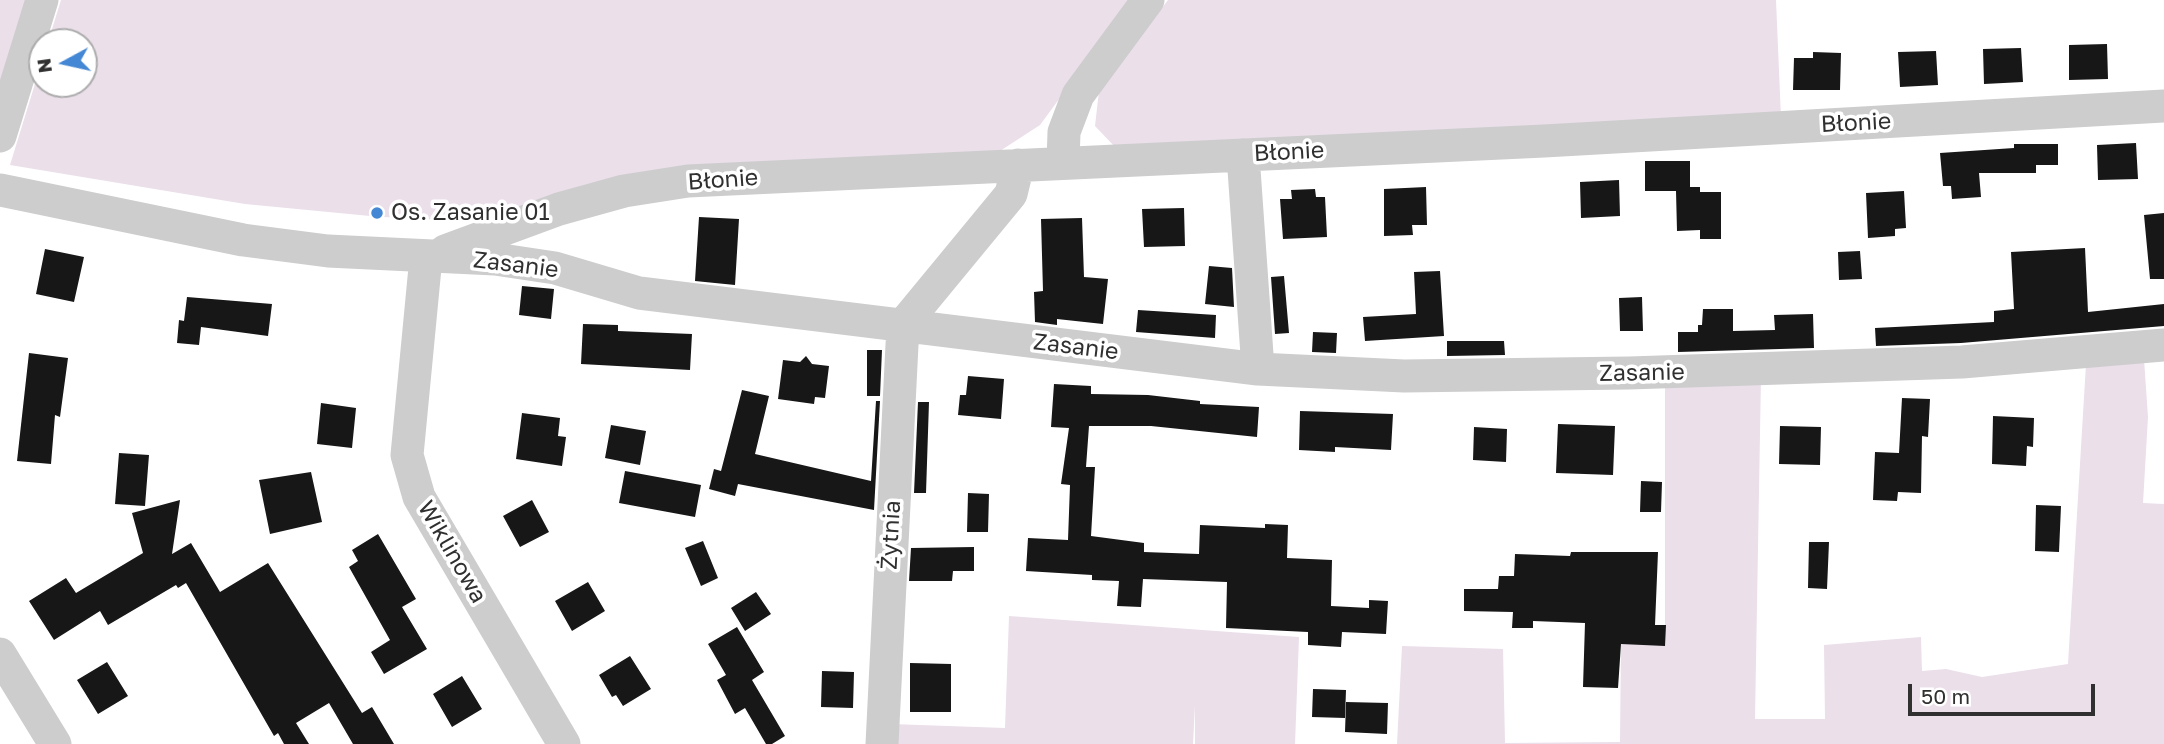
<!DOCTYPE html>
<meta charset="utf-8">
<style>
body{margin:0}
#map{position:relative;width:2164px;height:744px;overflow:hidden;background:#fff;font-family:"Golos Text",sans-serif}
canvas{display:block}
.north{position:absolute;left:28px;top:28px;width:70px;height:70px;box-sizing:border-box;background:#fff;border:2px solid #acacac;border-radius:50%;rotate:262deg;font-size:19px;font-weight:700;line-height:28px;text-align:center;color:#303030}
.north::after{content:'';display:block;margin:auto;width:24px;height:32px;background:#4487d4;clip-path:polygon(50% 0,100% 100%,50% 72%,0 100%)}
.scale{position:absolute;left:1908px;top:684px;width:187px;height:32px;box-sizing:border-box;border:4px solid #303030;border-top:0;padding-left:9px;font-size:21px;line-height:24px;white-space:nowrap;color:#303030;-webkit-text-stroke:5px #fff;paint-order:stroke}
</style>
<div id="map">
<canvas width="2164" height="744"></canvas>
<div class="north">N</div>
<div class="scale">50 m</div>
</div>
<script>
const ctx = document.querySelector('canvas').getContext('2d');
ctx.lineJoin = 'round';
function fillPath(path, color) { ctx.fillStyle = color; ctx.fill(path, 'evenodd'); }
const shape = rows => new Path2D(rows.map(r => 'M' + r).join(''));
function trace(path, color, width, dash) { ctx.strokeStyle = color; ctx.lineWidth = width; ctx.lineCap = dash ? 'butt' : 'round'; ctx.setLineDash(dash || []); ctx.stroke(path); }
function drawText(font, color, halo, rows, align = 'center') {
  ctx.font = font + ' "Golos Text",sans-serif'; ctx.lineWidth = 7; ctx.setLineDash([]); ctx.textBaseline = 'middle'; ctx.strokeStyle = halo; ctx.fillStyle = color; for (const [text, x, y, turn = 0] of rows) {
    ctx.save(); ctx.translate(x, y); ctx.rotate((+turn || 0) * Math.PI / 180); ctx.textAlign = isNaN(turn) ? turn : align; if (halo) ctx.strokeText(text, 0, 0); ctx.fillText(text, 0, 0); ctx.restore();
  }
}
const green = shape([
 [0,0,34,0,0,111],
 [61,0,1132,0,1040,125,1000,151,668,173,584,185,480,222,384,217,384,209,370,208,370,216,245,204,10,165,42,61,42,84,84,84,84,42,48,42],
 [1168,0,1776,0,1781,118,1116,148,1095,126,1099,91],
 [2144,359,2148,417,2143,503,2164,504,2164,744,1397,744,1402,646,1503,649,1505,743,1620,742,1621,643,1665,645,1665,381,1761,376,1755,719,1825,719,1824,645,1921,637,1922,671,1946,669,1982,677,2068,664,2086,364],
 [1009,616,1299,637,1295,744,1195,744,1195,705,1193,744,890,744,891,724,1005,728]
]);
const building = shape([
 [2107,44,2108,79,2069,80,2069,45],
 [2021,48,2023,82,1984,84,1983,49],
 [1936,51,1938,85,1900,87,1898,52],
 [1813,52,1841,53,1840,90,1793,90,1794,58,1813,58],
 [2136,143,2138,179,2098,180,2097,145],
 [2014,144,2058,144,2058,165,2036,165,2036,173,1979,173,1981,197,1952,199,1951,186,1943,186,1940,153,2014,148],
 [1645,161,1690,161,1690,187,1700,187,1700,192,1721,192,1721,239,1700,239,1700,230,1677,231,1676,191,1645,191],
 [1619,180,1620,216,1581,218,1580,182],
 [1426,187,1427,225,1412,225,1413,235,1384,236,1384,189],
 [1315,189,1316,197,1325,197,1327,237,1283,239,1280,199,1292,199,1291,190],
 [1904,191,1906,228,1895,229,1895,236,1868,238,1866,193],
 [1184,208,1185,246,1144,247,1142,209],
 [2164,213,2164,279,2150,279,2144,215],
 [699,217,739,219,735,285,695,281],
 [1082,218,1084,277,1108,279,1103,324,1057,319,1057,325,1035,322,1034,292,1043,291,1041,219],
 [2085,248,2088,312,2164,304,2164,326,1961,343,1876,346,1875,328,1994,322,1994,311,2014,309,2011,252],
 [45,249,84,257,74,302,36,294],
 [1860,251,1862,279,1839,280,1838,252],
 [1209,266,1232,268,1234,307,1205,304],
 [1440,271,1444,336,1365,341,1363,317,1416,314,1414,272],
 [1284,276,1289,333,1275,334,1271,277],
 [522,286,554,289,551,319,519,315],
 [187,297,272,304,268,336,201,327,199,345,177,343,179,320,184,321],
 [1642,297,1643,331,1620,331,1619,298],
 [1703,309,1733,309,1733,331,1775,330,1774,315,1813,314,1814,348,1678,352,1678,332,1698,332,1698,325,1702,325],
 [1138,310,1216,315,1215,338,1136,332],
 [583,324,618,325,618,331,692,334,690,370,581,364],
 [1313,332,1337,333,1336,353,1312,352],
 [1447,341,1504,341,1505,355,1447,356],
 [867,350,882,350,880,396,867,396],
 [29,353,68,358,60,417,55,415,51,464,17,461],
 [806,356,812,364,829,366,825,398,815,397,814,404,778,399,783,360,800,362],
 [968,376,1004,379,1001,419,958,415,960,395,966,395],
 [1054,384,1091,386,1091,394,1148,395,1200,401,1200,404,1259,407,1257,437,1151,426,1089,426,1086,467,1095,467,1091,536,1144,543,1144,552,1199,554,1200,525,1265,528,1265,524,1288,525,1287,558,1332,560,1331,606,1369,608,1369,600,1388,601,1386,634,1342,632,1341,647,1308,645,1308,632,1226,628,1227,582,1143,579,1141,607,1117,606,1119,581,1092,580,1092,575,1026,571,1028,538,1068,540,1070,485,1061,484,1069,428,1051,427],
 [742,390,769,396,755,454,871,481,876,401,880,401,874,510,738,484,735,496,709,489,714,469,721,471],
 [1902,398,1930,399,1928,437,1922,436,1921,493,1898,492,1897,501,1873,500,1875,452,1899,453],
 [918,402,929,402,926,493,914,493],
 [321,403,356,408,352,448,317,444],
 [1300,411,1393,414,1391,450,1335,447,1335,452,1299,450],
 [522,413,560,418,558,436,566,437,562,466,516,459],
 [1993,416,2034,418,2033,447,2027,446,2026,466,1992,464],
 [1558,424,1615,426,1613,475,1556,473],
 [611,425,646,431,640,465,605,458],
 [1780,426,1821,427,1820,465,1779,464],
 [1474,427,1507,429,1506,462,1473,460],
 [119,453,149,455,145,506,115,504],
 [625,471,701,485,695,517,619,503],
 [311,472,322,522,270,534,259,480],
 [1641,481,1662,482,1661,512,1640,512],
 [968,493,989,494,988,532,967,532],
 [180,500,172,554,191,543,220,592,268,563,362,713,372,707,394,744,353,744,329,703,296,723,309,744,284,744,278,733,274,736,186,583,178,588,176,585,108,625,100,611,54,640,29,601,66,578,76,593,143,553,132,513],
 [532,500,549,532,520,547,503,516],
 [2036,505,2061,506,2059,552,2035,551],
 [378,534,416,599,402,607,427,649,384,674,371,652,390,640,349,567,358,561,352,550],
 [703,541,718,578,701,586,685,548],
 [1809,542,1829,542,1827,589,1808,588],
 [974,547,974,571,953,571,952,581,909,581,911,548],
 [1571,552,1658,552,1655,625,1666,625,1665,646,1621,644,1618,688,1583,687,1585,623,1533,621,1533,628,1512,628,1513,612,1464,611,1464,589,1498,589,1499,576,1514,576,1515,554,1570,556],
 [588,582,605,611,572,631,555,601],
 [756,592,771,614,745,631,731,608],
 [737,627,764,672,752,680,785,736,772,744,766,744,745,708,735,714,717,680,726,675,708,644],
 [630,656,651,689,623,706,616,695,612,697,599,675],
 [107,662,128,696,98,714,77,680],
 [910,663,951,664,951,712,910,712],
 [822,671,854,672,853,708,821,707],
 [462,676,482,709,452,727,433,694],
 [1313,689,1346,690,1345,718,1312,717],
 [1346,702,1388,703,1387,734,1345,732]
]);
const minor = shape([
 [0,136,42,0],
 [1243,155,1258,369],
 [1063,163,1064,132,1078,95,1148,0],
 [0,190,243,240,328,251,495,259,555,268,639,293,1258,369,1404,376,1629,373,1962,362,2164,345],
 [445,251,559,209,624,191,688,181,1544,141,2164,106],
 [426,257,407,455,419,497,564,744],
 [0,654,55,744],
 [882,744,903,325,1011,194,1018,165]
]);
const markers = [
 [377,213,7,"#4487d4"]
];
const streetNames = [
 ["Błonie",1856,123,-3],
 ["Błonie",1289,152,-3],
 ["Błonie",723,180,-4],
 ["Zasanie",516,265,7],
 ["Zasanie",1076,347,7],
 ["Zasanie",1642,373,-1],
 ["Żytnia",891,535,-87],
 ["Wiklinowa",452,552,60]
];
const poiNames = [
 ["Os. Zasanie 01",391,213]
];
fillPath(green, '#ebdfea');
fillPath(building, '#171717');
trace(minor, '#cdcdcd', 33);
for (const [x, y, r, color] of markers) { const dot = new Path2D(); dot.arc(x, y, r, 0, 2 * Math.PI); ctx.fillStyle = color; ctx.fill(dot); trace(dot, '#fff', 2.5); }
drawText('23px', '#303030', '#fff', streetNames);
drawText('23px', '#303030', '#fff', poiNames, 'left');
</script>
